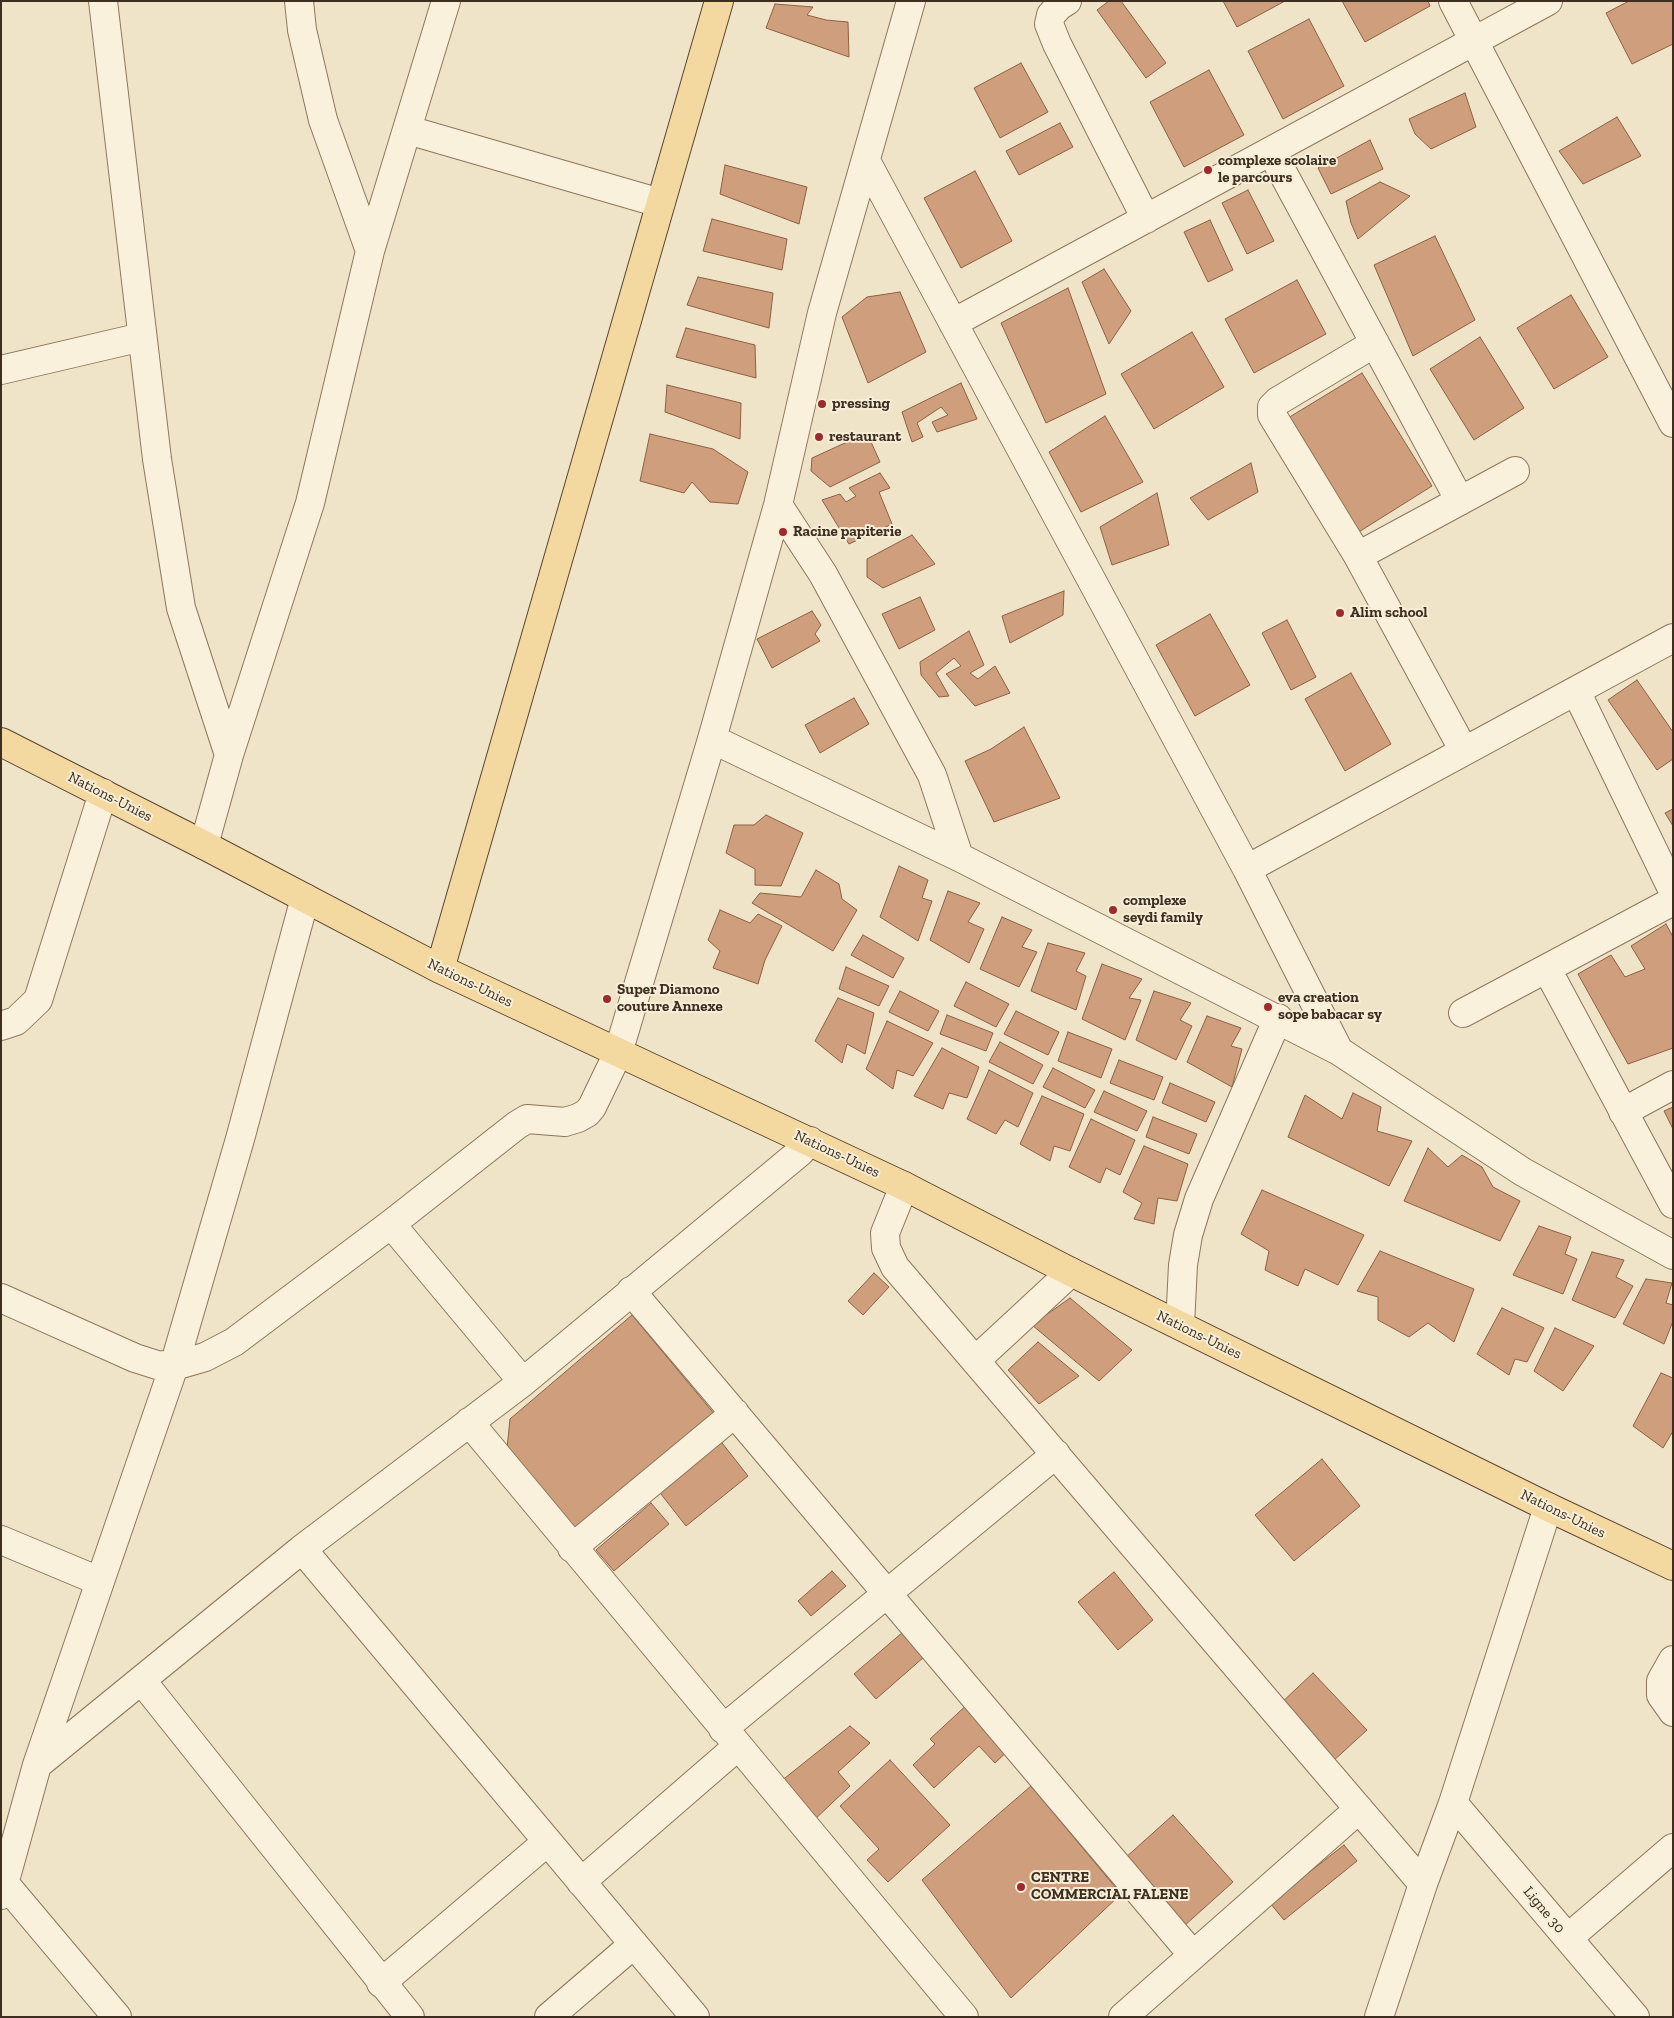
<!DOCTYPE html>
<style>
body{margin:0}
#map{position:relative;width:1674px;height:2018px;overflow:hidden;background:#f0e4c8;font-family:"Zilla Slab",serif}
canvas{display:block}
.frame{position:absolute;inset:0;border:2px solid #3d2e20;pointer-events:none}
</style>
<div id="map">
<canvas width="1674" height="2018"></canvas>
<div class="frame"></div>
</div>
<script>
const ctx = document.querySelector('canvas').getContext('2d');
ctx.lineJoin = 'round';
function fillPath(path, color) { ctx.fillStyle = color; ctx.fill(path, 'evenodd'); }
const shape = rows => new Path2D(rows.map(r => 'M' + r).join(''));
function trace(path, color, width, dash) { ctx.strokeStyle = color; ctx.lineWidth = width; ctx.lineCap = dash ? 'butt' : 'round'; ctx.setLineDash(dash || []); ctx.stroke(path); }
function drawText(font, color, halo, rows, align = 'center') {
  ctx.font = font + ' "Zilla Slab",serif'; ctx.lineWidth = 4; ctx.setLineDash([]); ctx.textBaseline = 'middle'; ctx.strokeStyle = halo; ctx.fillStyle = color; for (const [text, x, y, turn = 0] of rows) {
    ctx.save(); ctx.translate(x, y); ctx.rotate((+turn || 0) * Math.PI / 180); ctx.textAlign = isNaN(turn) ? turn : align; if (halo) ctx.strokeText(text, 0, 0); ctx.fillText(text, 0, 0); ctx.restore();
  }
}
const building = shape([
 [1109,1,1121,1,1166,63,1146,78,1097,10,1109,1],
 [1223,1,1285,1,1237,27,1223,1],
 [1342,1,1428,1,1430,6,1365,42,1342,1],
 [1629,1,1673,1,1673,44,1632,64,1606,13,1629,1],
 [775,4,813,7,807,15,826,20,848,22,849,57,766,28,775,4],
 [1309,19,1344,86,1283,119,1248,51,1309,19],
 [1021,63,1048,112,1000,138,974,88,1021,63],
 [1209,70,1244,135,1184,167,1150,102,1209,70],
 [1465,93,1476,127,1431,149,1415,134,1409,119,1465,93],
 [1617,117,1641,156,1583,184,1559,151,1617,117],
 [1060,123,1073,147,1019,175,1006,151,1060,123],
 [1370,140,1383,169,1331,194,1318,168,1370,140],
 [725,165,807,187,799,224,720,194,725,165],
 [975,171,1012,241,961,268,924,198,975,171],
 [1380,182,1410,196,1358,239,1351,223,1346,201,1380,182],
 [1248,190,1274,241,1247,254,1222,203,1248,190],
 [712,219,787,239,782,270,703,251,712,219],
 [1210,220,1233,270,1208,282,1184,232,1210,220],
 [1435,236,1475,320,1413,356,1374,265,1435,236],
 [1104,269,1131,311,1109,344,1082,282,1104,269],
 [698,277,773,293,769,328,687,305,698,277],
 [1297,280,1326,334,1254,373,1225,319,1297,280],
 [1068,288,1106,394,1046,423,1001,323,1068,288],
 [900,292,926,352,868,383,842,317,867,297,900,292],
 [1571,295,1608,357,1554,389,1517,328,1571,295],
 [686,328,755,345,756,378,676,357,686,328],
 [1192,332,1224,387,1154,429,1121,374,1192,332],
 [1480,337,1524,408,1474,440,1430,369,1480,337],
 [1362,373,1432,486,1354,535,1283,421,1362,373],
 [961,383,977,419,937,432,932,422,948,415,941,407,917,423,923,437,912,442,902,412,961,383],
 [667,385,741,403,740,439,665,412,667,385],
 [1105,416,1143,482,1081,512,1049,452,1105,416],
 [867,433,880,462,830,487,811,471,812,458,867,433],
 [650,434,713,449,748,472,738,504,710,502,692,482,684,493,640,481,650,434],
 [1251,463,1258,492,1208,520,1190,498,1251,463],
 [880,473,890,488,879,492,892,524,849,544,822,500,840,494,846,502,856,496,849,488,880,473],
 [1157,493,1169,545,1112,565,1100,527,1157,493],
 [912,535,935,564,883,588,867,577,867,559,912,535],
 [1064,591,1063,615,1010,643,1002,616,1064,591],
 [920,597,935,630,899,649,882,614,920,597],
 [812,611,821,625,815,634,820,641,772,668,757,639,812,611],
 [1210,614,1250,685,1195,716,1156,645,1210,614],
 [1287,620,1316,677,1291,690,1262,633,1287,620],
 [969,631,984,665,970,673,978,679,995,666,1010,693,975,706,946,674,961,666,954,658,936,673,949,696,939,697,921,675,920,662,969,631],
 [1351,673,1391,744,1345,771,1305,699,1351,673],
 [1637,680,1673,732,1673,759,1657,770,1608,700,1637,680],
 [854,698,869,724,820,753,805,725,854,698],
 [1024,727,1060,798,994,822,965,761,991,749,1024,727],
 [1673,809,1673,826,1665,813,1673,809],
 [766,815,803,833,781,886,755,885,755,869,726,853,734,825,754,825,766,815],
 [899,866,928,880,922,898,932,901,918,941,880,917,899,866],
 [816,870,839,884,842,899,857,910,833,951,752,903,760,893,801,897,816,870],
 [948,891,980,903,968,922,984,929,969,963,930,940,948,891],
 [720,910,750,923,758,914,782,926,765,960,758,984,713,968,720,951,708,940,720,910],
 [1002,917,1032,930,1022,947,1037,952,1019,987,980,969,1002,917],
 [1666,924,1673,937,1673,1048,1628,1064,1578,974,1611,955,1625,977,1645,969,1631,946,1666,924],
 [863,935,904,958,893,978,851,955,863,935],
 [1048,943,1085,953,1076,971,1086,976,1076,1010,1031,991,1048,943],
 [1102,964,1142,979,1129,998,1141,1000,1125,1040,1082,1019,1102,964],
 [846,967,889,986,879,1006,839,989,846,967],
 [966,982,1009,1004,996,1027,954,1006,966,982],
 [900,991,939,1011,928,1031,889,1012,900,991],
 [1154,991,1191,1003,1180,1020,1192,1026,1176,1060,1136,1040,1154,991],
 [838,998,874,1013,865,1054,847,1044,842,1063,815,1041,838,998],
 [1016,1011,1059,1032,1048,1055,1004,1034,1016,1011],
 [947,1015,993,1033,986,1051,940,1034,947,1015],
 [1207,1016,1241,1028,1231,1046,1242,1049,1232,1087,1187,1062,1207,1016],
 [887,1021,933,1043,913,1076,897,1070,893,1089,866,1069,887,1021],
 [1068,1032,1112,1049,1101,1078,1058,1061,1068,1032],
 [1000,1042,1043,1065,1033,1084,989,1062,1000,1042],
 [942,1048,979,1067,967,1098,949,1093,943,1109,914,1096,942,1048],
 [1119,1060,1163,1077,1154,1100,1110,1083,1119,1060],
 [1053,1068,1095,1090,1085,1108,1043,1087,1053,1068],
 [989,1070,1033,1093,1018,1127,1005,1120,996,1134,967,1119,989,1070],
 [1170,1083,1215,1102,1206,1122,1162,1103,1170,1083],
 [1104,1091,1147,1111,1137,1131,1094,1112,1104,1091],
 [1353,1093,1381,1107,1377,1131,1412,1141,1389,1186,1288,1137,1305,1095,1342,1119,1353,1093],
 [1042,1096,1084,1114,1070,1151,1054,1146,1050,1161,1020,1144,1042,1096],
 [1673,1107,1673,1129,1664,1111,1673,1107],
 [1153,1117,1197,1134,1189,1154,1146,1137,1153,1117],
 [1091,1119,1135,1140,1120,1175,1106,1168,1100,1183,1069,1167,1091,1119],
 [1144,1146,1188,1164,1177,1201,1158,1198,1154,1224,1134,1219,1142,1203,1123,1192,1144,1146],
 [1428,1148,1448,1167,1462,1155,1482,1167,1493,1187,1520,1201,1500,1241,1404,1201,1428,1148],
 [1262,1190,1364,1235,1338,1285,1305,1269,1298,1286,1265,1270,1269,1251,1241,1234,1262,1190],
 [1539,1226,1571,1237,1565,1254,1577,1259,1563,1294,1513,1275,1539,1226],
 [1380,1251,1474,1289,1454,1342,1428,1323,1409,1337,1378,1320,1378,1297,1357,1291,1380,1251],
 [1592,1252,1624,1260,1616,1277,1633,1286,1615,1318,1572,1300,1592,1252],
 [874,1273,889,1287,863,1315,848,1301,874,1273],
 [1646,1279,1672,1283,1666,1303,1673,1305,1673,1321,1664,1344,1623,1324,1646,1279],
 [1070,1298,1132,1350,1099,1381,1032,1325,1070,1298],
 [1502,1308,1544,1328,1527,1362,1515,1359,1509,1375,1477,1354,1502,1308],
 [632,1315,716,1416,577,1532,507,1449,510,1419,632,1315],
 [1555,1328,1594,1346,1563,1391,1534,1371,1555,1328],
 [1038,1342,1079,1376,1039,1404,1008,1370,1038,1342],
 [1661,1373,1673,1378,1673,1431,1663,1448,1633,1426,1661,1373],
 [719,1439,748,1476,686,1526,657,1489,719,1439],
 [1322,1459,1360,1506,1294,1561,1255,1515,1322,1459],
 [651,1503,669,1524,614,1571,596,1550,651,1503],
 [832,1571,846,1586,811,1616,798,1601,832,1571],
 [1114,1572,1153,1620,1118,1650,1078,1602,1114,1572],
 [903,1632,924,1657,876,1699,854,1674,903,1632],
 [1313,1673,1367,1730,1332,1762,1279,1705,1313,1673],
 [971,1701,1013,1746,995,1763,979,1746,934,1788,913,1765,935,1744,930,1739,971,1701],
 [850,1726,870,1743,838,1772,850,1786,812,1822,780,1782,850,1726],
 [890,1760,950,1825,888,1882,867,1860,879,1849,840,1806,890,1760],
 [1031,1786,1121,1894,1011,1998,922,1880,1031,1786],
 [1173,1815,1233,1882,1184,1926,1124,1859,1173,1815],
 [1344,1845,1357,1861,1284,1920,1270,1903,1344,1845]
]);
const minor = shape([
 [103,1,157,459,181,608,229,755],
 [299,1,302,30,323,120,370,251],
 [1067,1,1059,6,1051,15,1049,24,1057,44,1146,219],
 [1453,1,1673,423],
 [408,130,660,203],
 [1271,151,1460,501],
 [866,161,1247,869,1339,1051,1523,1172,1673,1255],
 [953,323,1548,1],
 [1375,343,1278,401,1272,407,1272,415,1358,556,1464,751],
 [1,370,142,337],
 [778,505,823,574,932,775,959,857],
 [1358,556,1515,471],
 [1576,691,1673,891],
 [712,739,959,857,1339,1051],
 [204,845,229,755,310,503,370,251,446,1],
 [1247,869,1673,638],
 [1547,969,1673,1204],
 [1463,1013,1673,901],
 [1,1026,16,1021,38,1000,103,793],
 [1623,1112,1673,1085],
 [904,1186,885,1233,886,1248,895,1267,1423,1884],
 [391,1224,523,1382],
 [631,1291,1192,1954],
 [1,1298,135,1358,157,1365,174,1366,205,1357,234,1342,391,1224,517,1125,527,1119,565,1122,578,1118,587,1113,592,1107,618,1053,712,739,778,505,822,313,911,1],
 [1180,1325,1183,1265,1188,1235,1199,1199,1278,1018],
 [976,1360,1071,1272],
 [469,1422,964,2017],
 [1,1540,99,1581],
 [572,1548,735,1413],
 [302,1549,695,2017],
 [1673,1660,1661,1681,1661,1695,1673,1712],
 [142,1681,410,2017],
 [723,1729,1056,1454],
 [37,1765,302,1549,523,1382,799,1153,810,1141],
 [1453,1803,1635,2017],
 [581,1882,738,1746],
 [5,1884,117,2017],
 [1,1895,37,1765,174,1366,240,1139,305,898],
 [1568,1938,1673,1848],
 [381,1983,547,1842],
 [549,2017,634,1944],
 [1123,2017,1359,1809],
 [1379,2017,1423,1884,1453,1803,1548,1507]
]);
const major = shape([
 [1,742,204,845,440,969,904,1186,1071,1272,1548,1507,1673,1566],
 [440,969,719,1]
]);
const markers = [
 [1208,170,5,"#9e2a2b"],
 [822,404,5,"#9e2a2b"],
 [819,437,5,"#9e2a2b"],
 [783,532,5,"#9e2a2b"],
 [1340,613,5,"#9e2a2b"],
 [1113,910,5,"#9e2a2b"],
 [607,999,5,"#9e2a2b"],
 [1268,1007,5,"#9e2a2b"],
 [1021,1887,5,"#9e2a2b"]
];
const poiNames = [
 ["complexe scolaire",1218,161],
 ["le parcours",1218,178],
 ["pressing",832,404],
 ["restaurant",829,437],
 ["Racine papiterie",793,532],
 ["Alim school",1350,613],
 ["complexe",1123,901],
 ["seydi family",1123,918],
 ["Super Diamono",617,990],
 ["couture Annexe",617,1007],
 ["eva creation",1278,998],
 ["sope babacar sy",1278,1015],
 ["CENTRE",1031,1878],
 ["COMMERCIAL FALENE",1031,1895]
];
const streetNames = [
 ["Nations-Unies",110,797,27],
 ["Nations-Unies",470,983,26],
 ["Nations-Unies",837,1154,25],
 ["Nations-Unies",1199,1335,26],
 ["Nations-Unies",1563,1514,26],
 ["Ligne 30",1544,1910,50]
];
fillPath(building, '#cf9f7d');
trace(building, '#8d5f41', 1);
trace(minor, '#8d765c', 30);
trace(major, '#5b4430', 30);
trace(minor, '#faf1dc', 28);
trace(major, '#f3d9a0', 28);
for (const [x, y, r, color] of markers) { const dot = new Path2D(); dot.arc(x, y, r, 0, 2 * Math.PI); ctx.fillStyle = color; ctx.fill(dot); trace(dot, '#f7eed8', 2); }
drawText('bold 15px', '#3d2e20', '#f7eed8', poiNames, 'left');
drawText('15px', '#3d2e20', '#f7eed8', streetNames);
</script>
